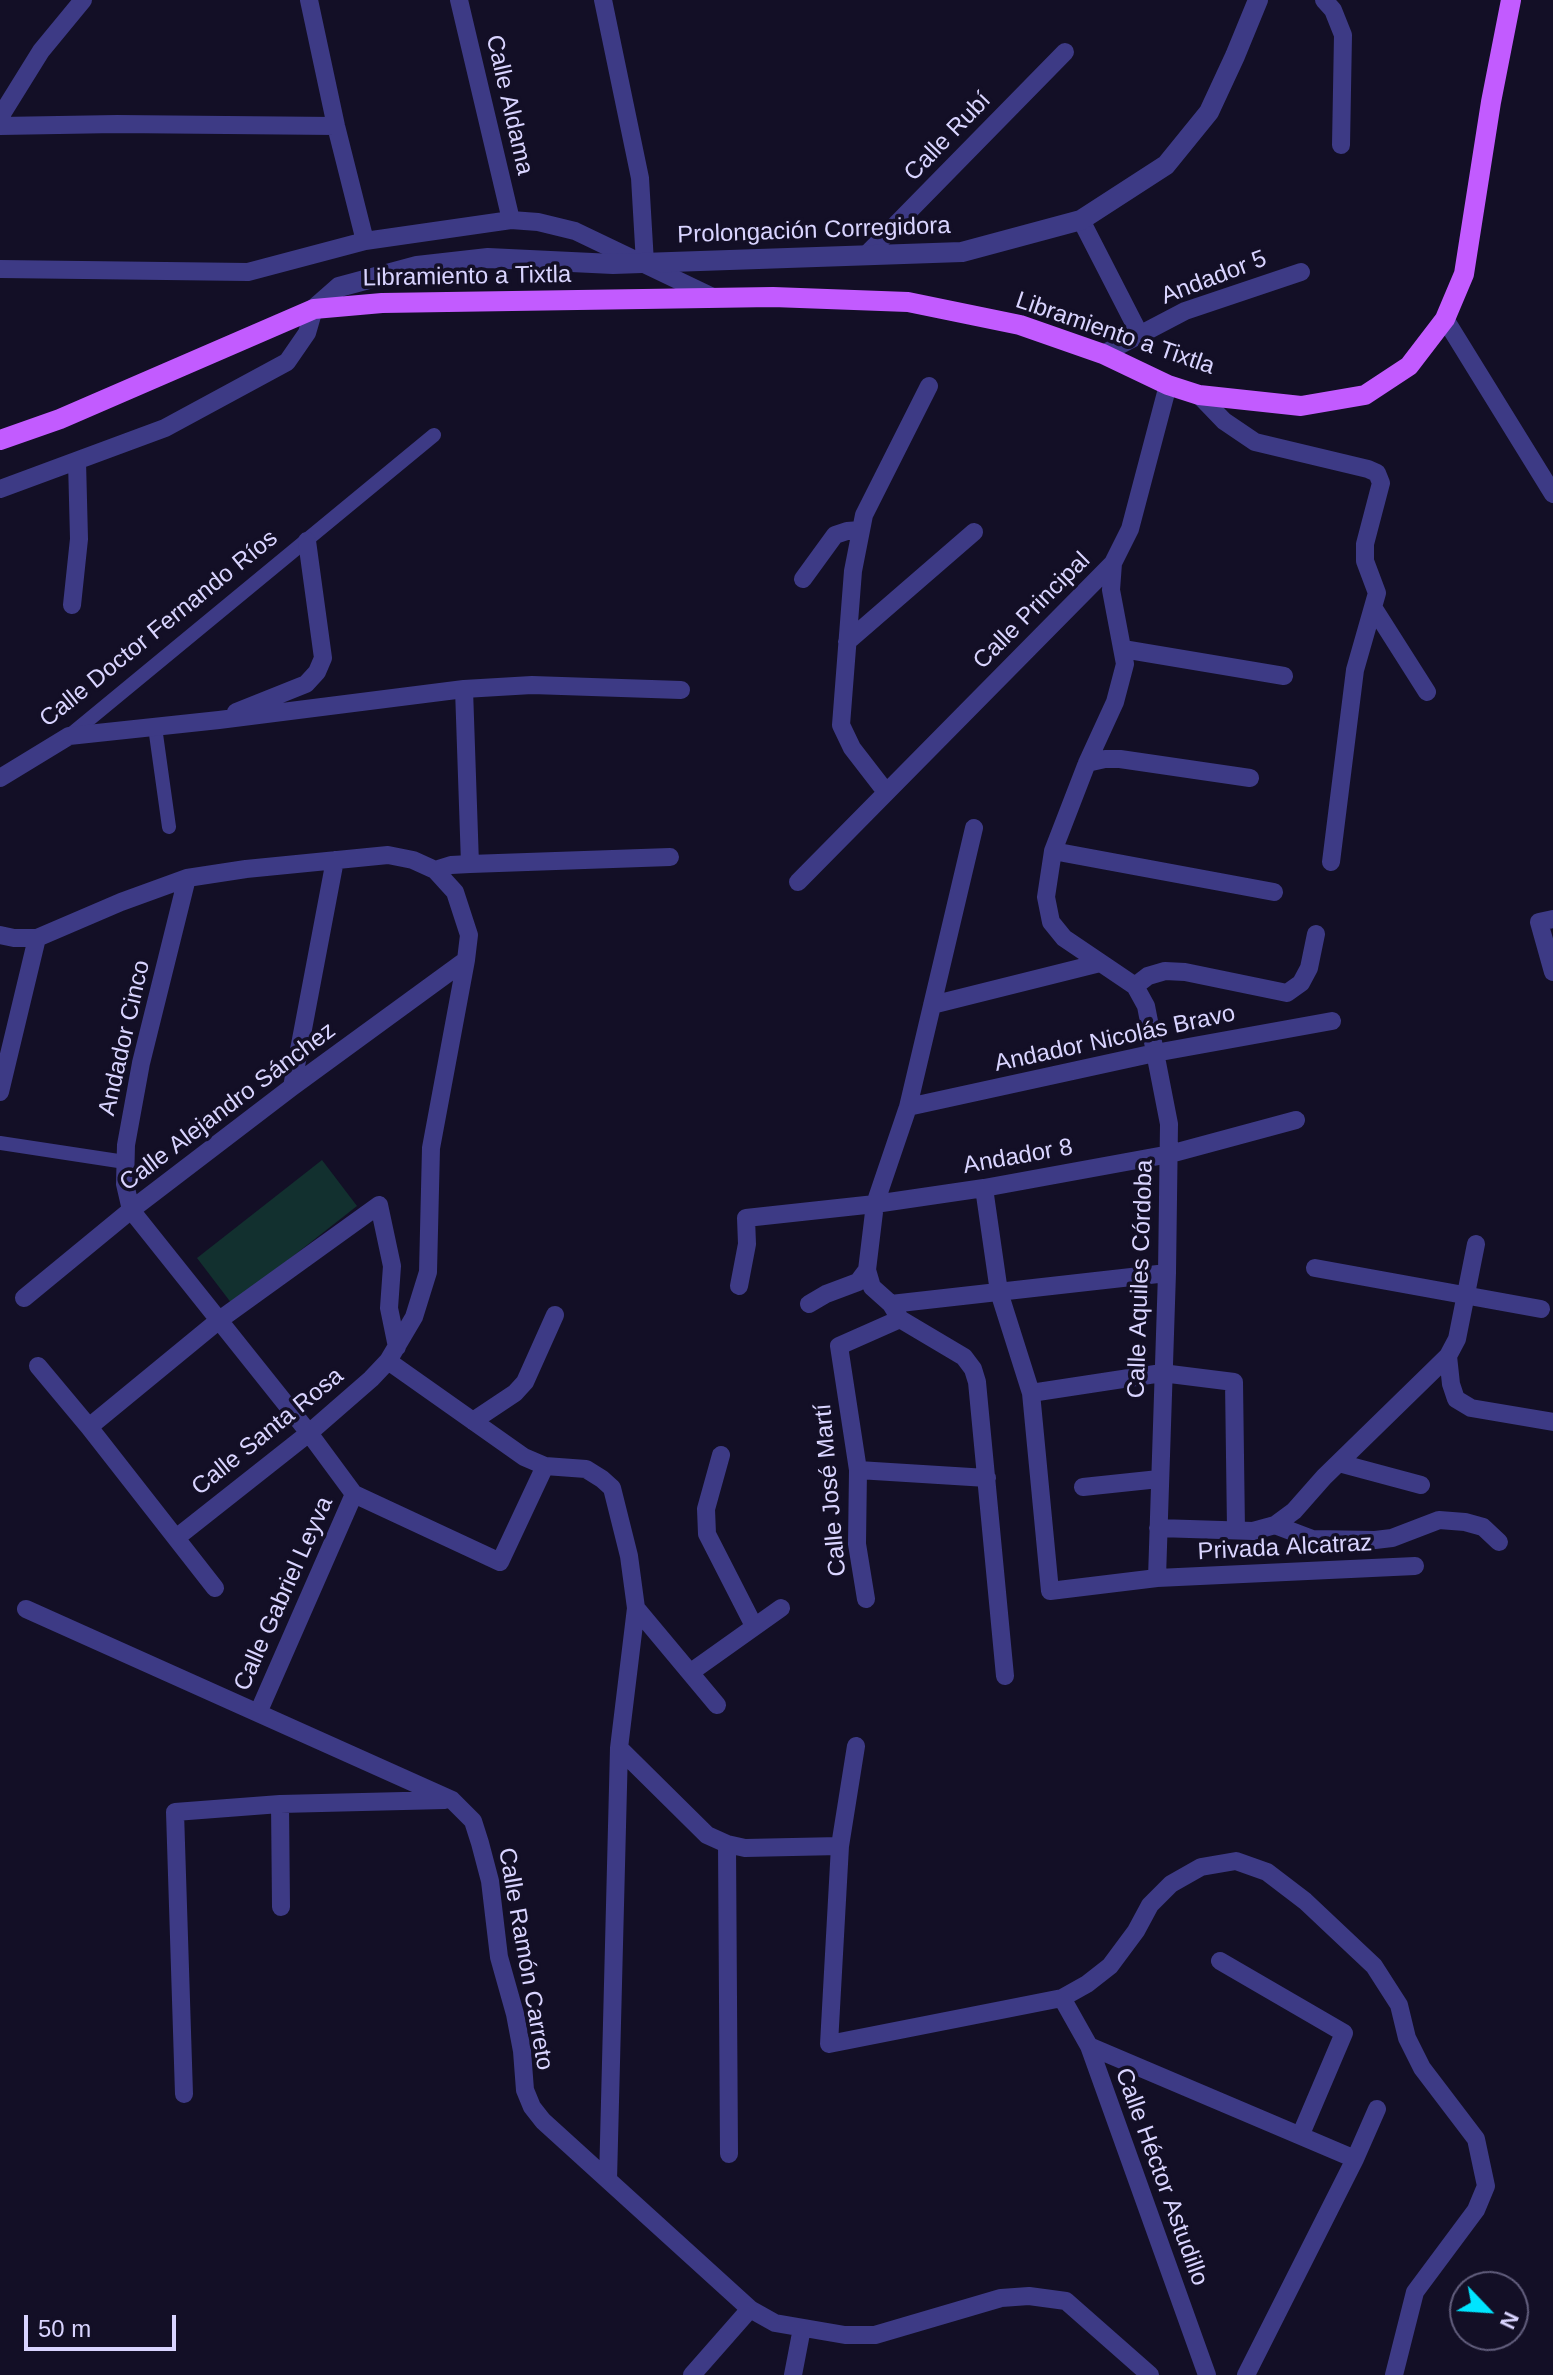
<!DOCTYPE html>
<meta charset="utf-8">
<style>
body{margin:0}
#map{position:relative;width:1553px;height:2375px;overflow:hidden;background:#130f26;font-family:Arial,sans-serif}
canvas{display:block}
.north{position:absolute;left:1449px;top:2271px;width:80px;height:80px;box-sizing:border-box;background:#130f26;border:2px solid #625e7d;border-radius:50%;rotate:115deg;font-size:22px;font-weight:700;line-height:32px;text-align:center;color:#d9d4ff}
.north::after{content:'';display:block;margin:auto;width:28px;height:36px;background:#00e5ff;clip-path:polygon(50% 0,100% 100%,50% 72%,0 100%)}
.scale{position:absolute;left:24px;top:2315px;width:152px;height:36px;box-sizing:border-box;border:4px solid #d9d4ff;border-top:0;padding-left:10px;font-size:24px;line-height:28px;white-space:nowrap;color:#d9d4ff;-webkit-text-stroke:6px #130f26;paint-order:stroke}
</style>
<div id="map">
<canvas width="1553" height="2375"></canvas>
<div class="north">N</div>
<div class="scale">50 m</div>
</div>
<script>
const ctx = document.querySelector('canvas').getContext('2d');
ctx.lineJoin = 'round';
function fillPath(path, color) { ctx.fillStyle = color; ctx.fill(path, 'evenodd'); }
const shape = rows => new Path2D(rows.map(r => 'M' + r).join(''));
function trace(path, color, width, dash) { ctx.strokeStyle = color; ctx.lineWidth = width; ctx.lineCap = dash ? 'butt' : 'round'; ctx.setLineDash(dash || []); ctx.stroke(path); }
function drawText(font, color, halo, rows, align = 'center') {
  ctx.font = font + ' Arial,sans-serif'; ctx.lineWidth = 7; ctx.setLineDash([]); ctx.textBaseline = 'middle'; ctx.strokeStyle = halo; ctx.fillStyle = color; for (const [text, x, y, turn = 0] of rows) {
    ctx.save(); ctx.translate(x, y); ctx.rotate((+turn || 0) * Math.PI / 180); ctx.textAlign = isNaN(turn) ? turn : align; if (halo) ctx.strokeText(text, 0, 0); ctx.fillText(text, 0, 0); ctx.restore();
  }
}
const green = shape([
 [322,1160,357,1206,232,1304,197,1258]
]);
const pedestrian = shape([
 [155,727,169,827],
 [69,736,434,435],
 [0,1143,125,1162]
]);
const minor = shape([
 [309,0,336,126,365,241],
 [459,0,511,220],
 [603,0,640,178,645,263],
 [1324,0,1333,10,1343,35,1341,145],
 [0,117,41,51,83,0],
 [0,126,117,124,336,126],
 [1081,220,1140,335],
 [865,256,1065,52],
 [0,269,248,272,365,241,511,220,538,222,575,231,715,298],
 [1445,319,1553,494],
 [1103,354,1185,311,1301,272],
 [1199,395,1224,421,1255,442,1368,469,1377,473,1381,483,1365,544,1365,561,1377,593,1355,670,1331,862],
 [0,489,165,428,287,362,307,333,314,309],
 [1113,563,1111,590,1125,664,1115,702,1087,763,1053,851,1046,897,1051,922,1064,938,1135,986,1146,1006,1169,1124,1167,1273,1157,1578],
 [803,579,835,535,847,531,861,530],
 [72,605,79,539,77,461],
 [1373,607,1427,692],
 [847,642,974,532],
 [1123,649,1284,676],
 [464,689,470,864],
 [236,712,306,684,317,672,323,658,307,541],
 [1087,763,1105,759,1120,759,1250,778],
 [0,778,69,736,219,720,464,689,532,685,681,690],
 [886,792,852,748,841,725,853,571,864,515,929,386],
 [974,828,908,1107,875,1204,867,1270,872,1287,891,1304,900,1319,964,1357,973,1369,977,1382,1005,1676],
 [1053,851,1274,892],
 [435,870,451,865,470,864,670,857],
 [187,878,141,1063,126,1145,125,1184,131,1210,309,1433,354,1494,500,1562,545,1466],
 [798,882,1113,563,1130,529,1168,385],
 [1553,919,1539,922,1553,972],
 [0,935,14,938,37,938,121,902,187,878,246,869,388,855,413,860,435,870,455,892,469,935,466,960,431,1148,428,1272,414,1317,388,1361,371,1379,309,1433,176,1538],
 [1135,986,1148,976,1165,971,1185,972,1287,993,1301,983,1309,968,1316,934],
 [932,1005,1100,963],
 [292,1087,335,860],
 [0,1092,37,938],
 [908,1107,1155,1053,1332,1021],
 [984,1188,999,1292,1031,1393,1050,1591,1157,1578,1415,1566],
 [1315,1268,1541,1309],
 [739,1286,747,1244,746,1218,875,1204,984,1188,1170,1154,1296,1120],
 [24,1298,131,1210,292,1087,466,960],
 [809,1304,826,1294,858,1282,867,1270],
 [891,1304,1167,1273],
 [1448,1356,1451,1384,1456,1399,1471,1408,1553,1422],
 [388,1361,524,1457,545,1466,586,1469,602,1479,612,1488,629,1556,636,1608,619,1748,608,2180],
 [38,1366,89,1427,215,1588],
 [1031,1393,1162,1373,1234,1382,1236,1530],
 [473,1421,515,1393,525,1382,555,1315],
 [89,1427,218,1321,379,1205,392,1266,389,1308,397,1347],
 [721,1455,706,1509,707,1534,754,1626],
 [1339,1463,1421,1485],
 [858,1470,987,1478],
 [1083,1487,1159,1479],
 [1275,1525,1294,1511,1324,1477,1448,1356,1457,1339,1476,1244],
 [1158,1528,1253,1531,1275,1525,1312,1539,1375,1540,1392,1538,1439,1520,1465,1522,1483,1527,1499,1542],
 [866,1599,857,1544,858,1470,839,1346,900,1319],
 [636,1608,717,1705],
 [26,1609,452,1800,473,1821,480,1843,490,1881,499,1957,515,2014,522,2051,525,2090,532,2107,543,2121,750,2309,775,2323,845,2335,875,2335,1001,2298,1029,2296,1066,2301,1150,2375],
 [691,1672,781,1608],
 [258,1713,354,1494],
 [856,1746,840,1846,829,2044,1062,1998,1087,1984,1110,1966,1136,1931,1150,1905,1171,1884,1201,1867,1236,1861,1267,1872,1305,1901,1374,1966,1399,2005,1407,2038,1422,2068,1476,2139,1486,2186,1476,2210,1415,2292,1394,2375],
 [619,1748,707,1835,727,1844,745,1848,840,1846],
 [280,1804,281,1907],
 [727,1844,729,2154],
 [1220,1961,1344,2033,1301,2134],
 [1062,1998,1089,2046,1207,2375],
 [1089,2046,1355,2159],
 [184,2094,175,1812,280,1804,445,1800],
 [692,2375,750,2309],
 [793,2375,802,2328],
 [1246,2375,1355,2159,1377,2109]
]);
const tertiary = shape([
 [314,309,339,287,417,266,488,258,613,264,962,252,1081,220,1166,165,1209,112,1235,56,1258,0]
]);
const primary = shape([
 [0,440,60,419,314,309,382,303,773,297,908,302,1020,325,1103,354,1168,385,1199,395,1301,406,1365,395,1409,366,1445,319,1464,274,1491,102,1511,0]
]);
const streetNames = [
 ["Calle Aldama",509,105,77],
 ["Calle Rubí",948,137,-46],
 ["Prolongación Corregidora",814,231,-2],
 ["Libramiento a Tixtla",467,277,-1],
 ["Andador 5",1214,278,-21],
 ["Libramiento a Tixtla",1115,334,19],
 ["Calle Principal",1032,611,-45],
 ["Calle Doctor Fernando Ríos",159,629,-39],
 ["Andador Cinco",125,1038,-77],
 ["Andador Nicolás Bravo",1115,1039,-12],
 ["Calle Alejandro Sánchez",228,1107,-37],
 ["Andador 8",1018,1157,-10],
 ["Calle Aquiles Córdoba",1141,1279,-88],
 ["Calle Santa Rosa",268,1432,-39],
 ["Calle José Martí",831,1490,-95],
 ["Privada Alcatraz",1285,1548,-3],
 ["Calle Gabriel Leyva",284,1594,-66],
 ["Calle Ramón Carreto",525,1959,80],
 ["Calle Héctor Astudillo",1161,2177,70]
];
fillPath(green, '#12302f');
trace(pedestrian, '#3d3a85', 14);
trace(minor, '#3d3a85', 18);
trace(tertiary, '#3d3a85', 20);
trace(primary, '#c25bff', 20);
drawText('24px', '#d9d4ff', '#130f26', streetNames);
</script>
